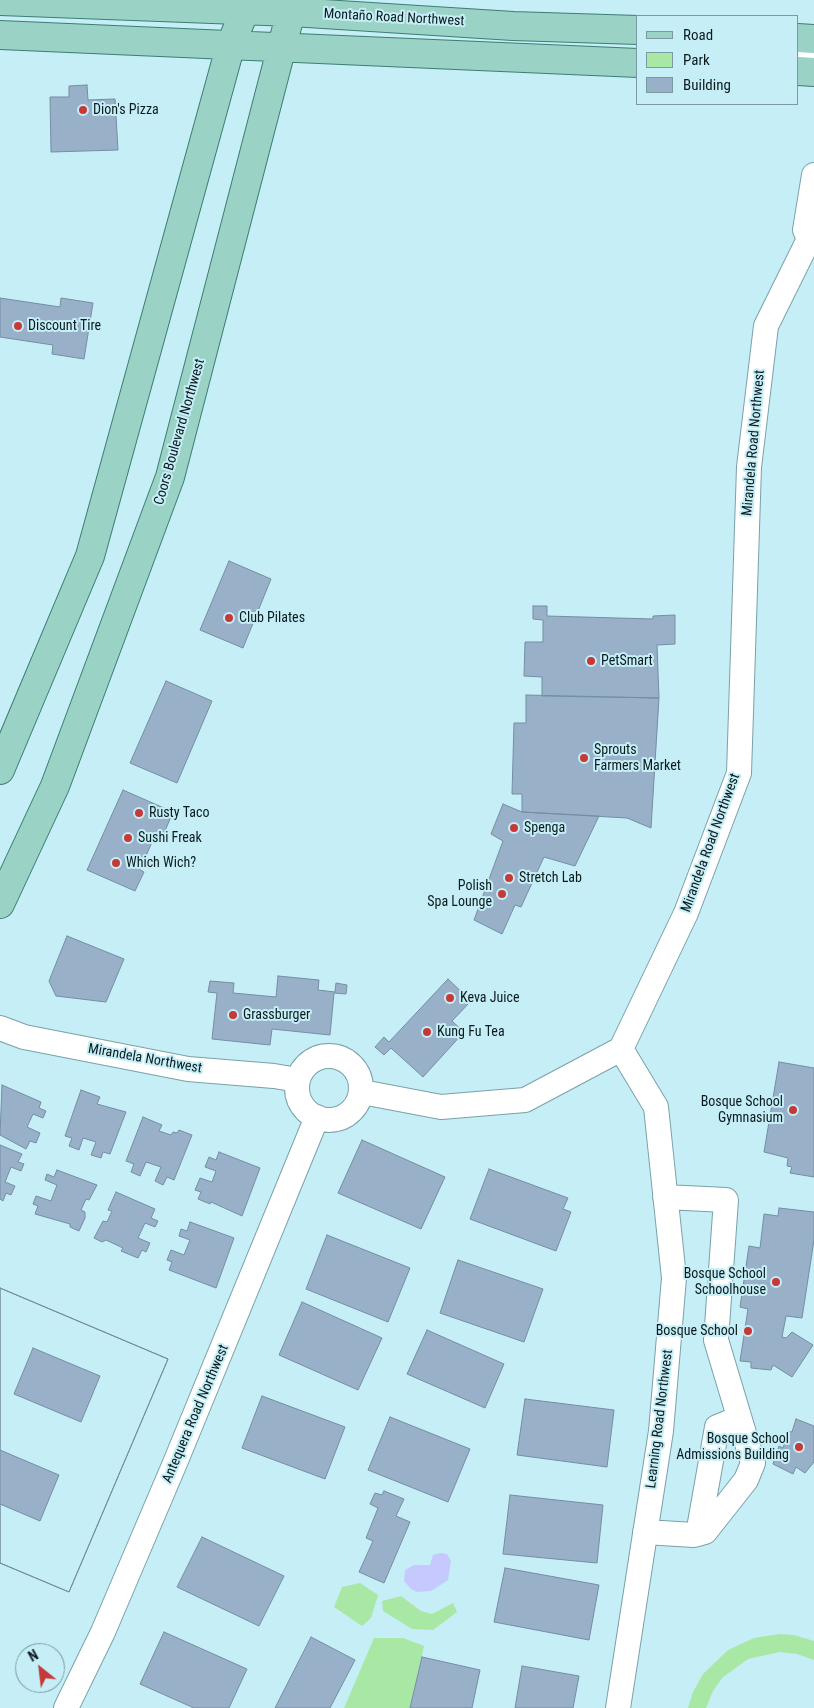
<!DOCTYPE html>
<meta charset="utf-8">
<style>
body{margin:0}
#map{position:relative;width:814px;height:1708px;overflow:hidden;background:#c5eef7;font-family:"Roboto Condensed",sans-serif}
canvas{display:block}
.legend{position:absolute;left:636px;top:15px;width:162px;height:90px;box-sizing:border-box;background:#c5eef7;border:1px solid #7b99a0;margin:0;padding:6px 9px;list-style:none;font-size:15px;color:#0b1a1d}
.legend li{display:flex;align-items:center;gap:10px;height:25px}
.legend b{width:25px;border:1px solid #7b99a0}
.north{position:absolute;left:15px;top:1643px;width:50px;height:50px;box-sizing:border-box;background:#c5eef7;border:1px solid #7b99a0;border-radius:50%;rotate:331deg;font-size:14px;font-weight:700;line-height:20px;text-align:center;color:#0b1a1d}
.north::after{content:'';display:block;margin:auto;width:18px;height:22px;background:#c73938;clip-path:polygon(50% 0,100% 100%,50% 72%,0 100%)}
</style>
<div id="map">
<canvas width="814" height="1708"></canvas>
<ul class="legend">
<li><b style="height:6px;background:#9ad2c6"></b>Road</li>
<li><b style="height:14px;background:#a9e8a4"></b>Park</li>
<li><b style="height:14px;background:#98b1c9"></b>Building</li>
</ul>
<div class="north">N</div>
</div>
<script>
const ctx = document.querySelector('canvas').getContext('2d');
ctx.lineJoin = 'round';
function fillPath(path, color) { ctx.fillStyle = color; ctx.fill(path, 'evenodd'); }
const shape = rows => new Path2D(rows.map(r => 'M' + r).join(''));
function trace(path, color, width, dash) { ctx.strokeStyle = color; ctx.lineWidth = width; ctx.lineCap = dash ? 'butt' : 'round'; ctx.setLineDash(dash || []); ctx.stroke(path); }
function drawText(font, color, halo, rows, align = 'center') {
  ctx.font = font + ' "Roboto Condensed",sans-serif'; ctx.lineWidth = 4; ctx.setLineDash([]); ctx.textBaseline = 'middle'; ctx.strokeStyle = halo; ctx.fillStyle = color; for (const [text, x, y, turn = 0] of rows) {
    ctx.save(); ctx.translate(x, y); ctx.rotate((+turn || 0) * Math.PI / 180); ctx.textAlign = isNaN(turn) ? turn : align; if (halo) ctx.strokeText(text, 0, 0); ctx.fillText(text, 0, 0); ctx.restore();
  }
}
const green = shape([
 [360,1583,378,1595,371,1618,362,1626,334,1607,342,1587],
 [401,1596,421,1611,432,1614,453,1603,457,1612,433,1630,412,1629,383,1611,382,1601],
 [780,1634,794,1635,814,1641,814,1660,797,1654,780,1652,748,1659,722,1678,713,1691,706,1708,688,1708,693,1692,703,1674,728,1650,754,1638],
 [374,1638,403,1638,424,1646,410,1708,344,1708]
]);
const water = shape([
 [440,1553,447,1554,451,1561,448,1580,431,1591,417,1592,411,1589,404,1581,405,1570,414,1565,430,1565,433,1555]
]);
const building = shape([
 [87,85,88,100,115,99,118,150,51,152,50,97,69,97,69,86,87,85],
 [0,298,60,307,61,298,93,303,84,359,52,354,53,345,0,337,0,298],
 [229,561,271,579,243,648,200,630,229,561],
 [533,606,547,606,547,616,653,619,653,616,675,615,675,644,657,645,659,698,542,696,542,677,524,676,525,642,543,642,543,620,533,619,533,606],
 [166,681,212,701,177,783,130,763,166,681],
 [526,695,659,698,651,828,627,818,522,812,522,794,512,794,514,723,526,723,526,695],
 [123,790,173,812,162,838,155,835,140,870,144,872,135,891,87,870,123,790],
 [503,804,522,812,599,816,575,866,544,857,521,907,515,905,502,934,474,920,503,841,491,834,503,804],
 [67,936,124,959,106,1002,56,996,49,981,67,936],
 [278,976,319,980,318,990,335,992,336,983,347,985,346,994,334,993,330,1035,272,1029,270,1045,212,1039,217,993,208,992,210,981,234,983,233,993,276,997,278,976],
 [448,979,471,1001,452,1021,464,1032,423,1077,391,1048,384,1055,375,1047,384,1037,389,1042,448,979],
 [779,1062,814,1068,814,1177,790,1173,792,1167,787,1166,788,1158,764,1152,779,1062],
 [2,1085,41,1102,39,1108,46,1111,43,1118,33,1114,27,1127,40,1133,36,1143,30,1141,26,1149,0,1135,2,1085],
 [81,1090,100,1097,97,1104,126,1112,110,1154,103,1152,101,1158,91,1155,96,1142,83,1138,79,1150,69,1146,72,1138,65,1136,81,1090],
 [143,1117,162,1125,159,1131,171,1135,173,1132,177,1133,179,1130,192,1135,174,1180,167,1177,163,1185,155,1181,161,1167,146,1162,140,1176,131,1172,134,1164,126,1161,143,1117],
 [362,1140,445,1177,421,1229,338,1193,362,1140],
 [0,1145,22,1154,18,1162,24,1164,21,1171,11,1167,5,1182,15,1186,11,1195,6,1193,3,1201,0,1199,0,1145],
 [219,1152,260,1168,242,1216,211,1202,210,1204,198,1199,201,1192,195,1190,200,1178,212,1182,216,1171,205,1167,209,1157,216,1160,219,1152],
 [489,1169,568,1198,563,1209,571,1212,556,1251,470,1219,489,1169],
 [57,1170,97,1185,89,1200,86,1199,81,1210,85,1212,85,1218,79,1231,70,1227,70,1224,35,1214,38,1206,33,1204,36,1196,51,1201,57,1185,45,1180,47,1174,54,1177,57,1170],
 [116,1192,155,1209,151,1218,158,1221,155,1227,145,1223,138,1238,150,1243,146,1252,142,1250,138,1258,121,1251,123,1248,106,1240,102,1242,94,1238,103,1221,107,1222,112,1211,108,1210,116,1192],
 [779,1208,814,1212,814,1240,802,1318,786,1316,782,1337,786,1338,792,1332,813,1345,792,1377,773,1365,771,1370,751,1368,751,1362,740,1361,748,1309,740,1307,749,1246,760,1248,764,1214,778,1216,779,1208],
 [190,1222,234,1238,216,1288,169,1270,172,1262,167,1260,171,1250,184,1255,190,1240,179,1236,181,1229,187,1231,190,1222],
 [327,1235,410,1268,388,1322,306,1289,327,1235],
 [458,1260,543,1289,524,1342,440,1313,458,1260],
 [0,1288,168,1359,69,1592,0,1563,0,1504,40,1521,59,1475,0,1450,0,1288],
 [33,1348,100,1376,81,1422,14,1394,33,1348],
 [0,1288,168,1359,69,1592,0,1563,0,1288],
 [302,1302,382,1338,358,1390,279,1355,302,1302],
 [427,1330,504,1364,485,1408,407,1374,427,1330],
 [262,1396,345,1427,325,1479,242,1448,262,1396],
 [525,1399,614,1410,607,1467,517,1455,525,1399],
 [390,1417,470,1449,448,1502,368,1470,390,1417],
 [796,1419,814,1426,814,1462,805,1473,796,1467,793,1474,773,1464,779,1446,783,1448,788,1431,792,1432,796,1419],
 [384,1491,404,1499,396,1516,410,1522,384,1583,359,1572,373,1541,366,1538,378,1508,370,1504,375,1493,382,1495,384,1491],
 [510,1495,603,1505,597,1563,503,1554,510,1495],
 [202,1537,284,1576,259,1626,177,1587,202,1537],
 [505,1568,599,1585,589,1640,494,1622,505,1568],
 [164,1632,247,1669,229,1708,194,1708,140,1684,164,1632],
 [311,1637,355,1660,330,1708,275,1708,311,1637],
 [422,1657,480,1670,472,1708,410,1708,422,1657],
 [522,1666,579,1676,573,1708,515,1708,522,1666]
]);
const minor = shape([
 [798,55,814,55],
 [809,239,805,230,814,175],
 [0,1028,24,1037,188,1069,274,1076,298,1080],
 '297 1088a32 32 0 1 1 64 0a32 32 0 1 1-64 0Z',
 [362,1092,441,1107,525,1100,621,1049,686,913,739,773,749,467,766,326,809,239,814,233],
 [645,1532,694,1535,705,1532,746,1480,753,1463,716,1340,726,1200,665,1197],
 [698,1534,717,1427,739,1418],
 [66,1708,103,1632,175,1463,317,1117],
 [618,1708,661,1431,674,1278,656,1107,621,1049]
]);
const major = shape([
 [0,1,292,12,513,26,638,30],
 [0,35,638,63],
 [798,38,814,39],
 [798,71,814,72],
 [0,770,90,556,231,44,245,10,247,0],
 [0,904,55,786,170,477,294,0]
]);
const markers = [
 [83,110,5,"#c73938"],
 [18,326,5,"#c73938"],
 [229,618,5,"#c73938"],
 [591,661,5,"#c73938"],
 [584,758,5,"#c73938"],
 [139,813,5,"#c73938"],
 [514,828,5,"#c73938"],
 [128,838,5,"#c73938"],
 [116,863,5,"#c73938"],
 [509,878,5,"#c73938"],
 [502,894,5,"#c73938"],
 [450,998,5,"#c73938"],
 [233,1015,5,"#c73938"],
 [427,1032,5,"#c73938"],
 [793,1110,5,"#c73938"],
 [776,1282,5,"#c73938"],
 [748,1331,5,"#c73938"],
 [799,1447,5,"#c73938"]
];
const streetNames = [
 ["Montaño Road Northwest",394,18,3],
 ["Coors Boulevard Northwest",180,432,-74],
 ["Mirandela Road Northwest",754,443,-85],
 ["Mirandela Road Northwest",711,843,-70],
 ["Mirandela Northwest",145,1059,10],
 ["Antequera Road Northwest",196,1414,-67],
 ["Learning Road Northwest",660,1419,-83]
];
const poiNames = [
 ["Dion's Pizza",93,110],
 ["Discount Tire",28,326],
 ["Club Pilates",239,618],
 ["PetSmart",601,661],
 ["Sprouts",594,750],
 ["Farmers Market",594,766],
 ["Rusty Taco",149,813],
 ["Spenga",524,828],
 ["Sushi Freak",138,838],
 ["Which Wich?",126,863],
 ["Stretch Lab",519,878],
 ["Polish",492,886,"right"],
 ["Spa Lounge",492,902,"right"],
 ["Keva Juice",460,998],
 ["Grassburger",243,1015],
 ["Kung Fu Tea",437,1032],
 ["Bosque School",783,1102,"right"],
 ["Gymnasium",783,1118,"right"],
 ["Bosque School",766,1274,"right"],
 ["Schoolhouse",766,1290,"right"],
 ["Bosque School",738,1331,"right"],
 ["Bosque School",789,1439,"right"],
 ["Admissions Building",789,1455,"right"]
];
fillPath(green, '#a9e8a4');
fillPath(water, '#c5c9fd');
fillPath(building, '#98b1c9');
trace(building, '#748da3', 1);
trace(minor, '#7aa1a9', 26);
trace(major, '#3c7e72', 30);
trace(minor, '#fff', 24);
trace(major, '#9ad2c6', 28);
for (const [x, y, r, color] of markers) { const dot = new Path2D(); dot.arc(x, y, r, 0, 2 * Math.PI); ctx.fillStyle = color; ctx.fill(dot); trace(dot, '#c5eef7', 2); }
drawText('14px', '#0b1a1d', '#c5eef7', streetNames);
drawText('14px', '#0b1a1d', '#c5eef7', poiNames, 'left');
</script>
